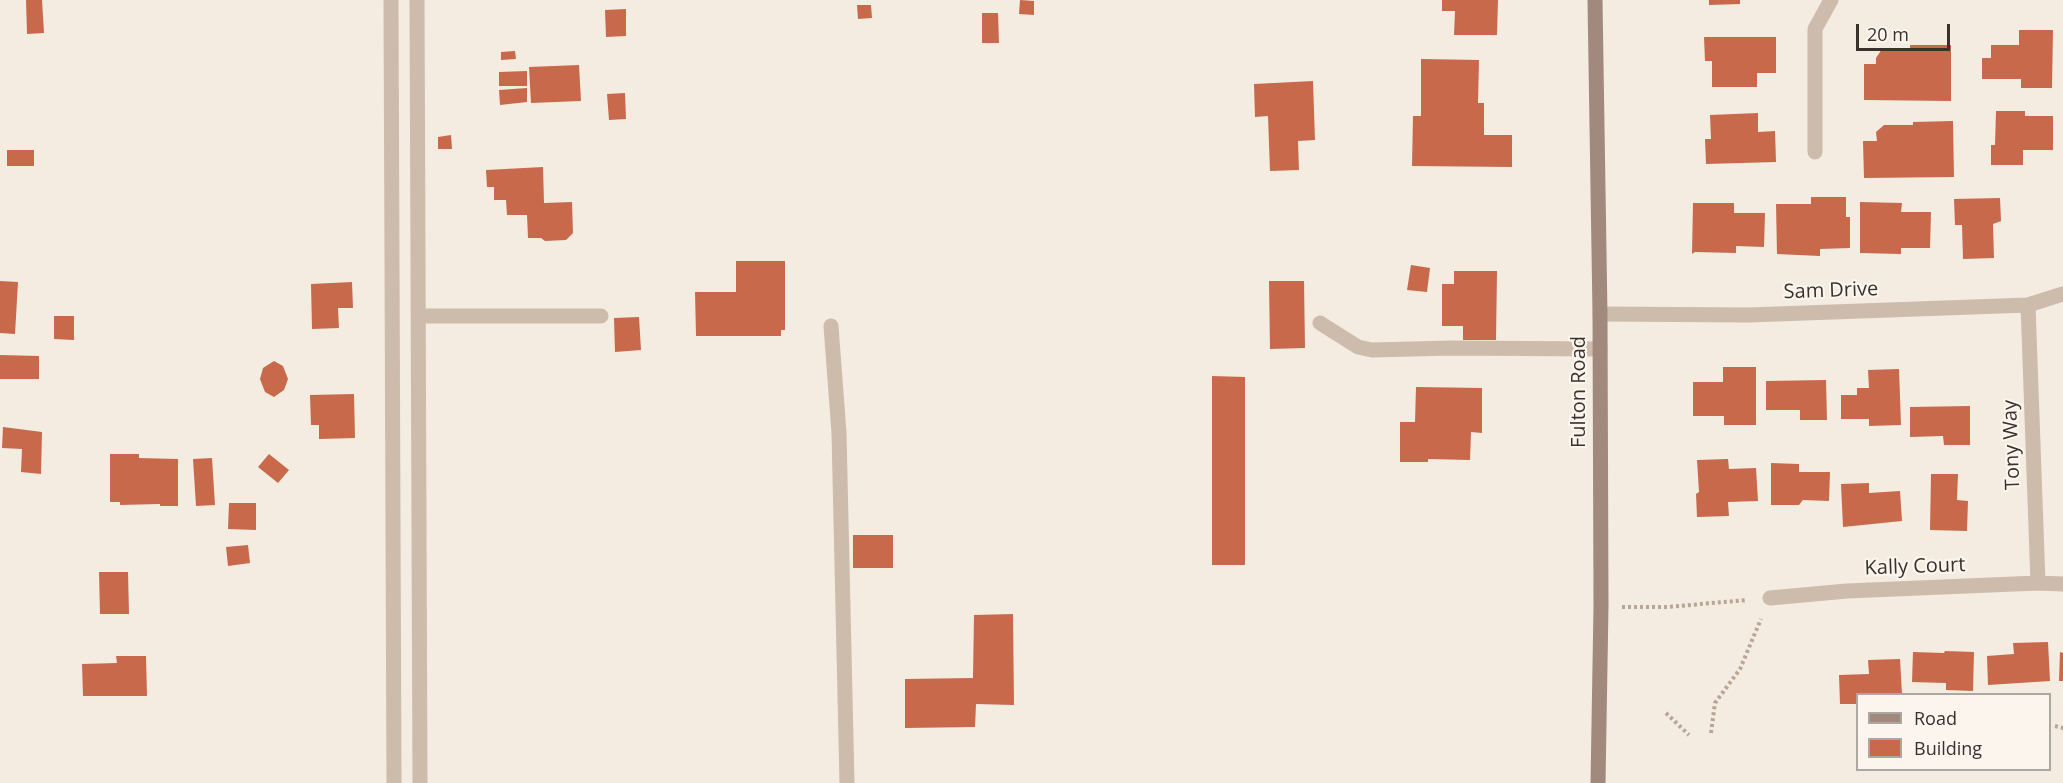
<!DOCTYPE html>
<style>
body{margin:0}
#map{position:relative;width:2063px;height:783px;overflow:hidden;background:#f4ebe1;font-family:"Open Sans",sans-serif}
canvas{display:block}
.legend{position:absolute;left:1856px;top:693px;width:195px;height:78px;box-sizing:border-box;background:#fbf5ee;border:2px solid #aea6a0;margin:0;padding:8px 10px;list-style:none;font-size:18px;color:#3b302b}
.legend li{display:flex;align-items:center;gap:12px;height:30px}
.legend b{width:30px;border:2px solid #aea6a0}
.scale{position:absolute;left:1856px;top:24px;width:94px;height:27px;box-sizing:border-box;border:3px solid #3b302b;border-top:0;padding-left:8px;font-size:18px;line-height:21px;white-space:nowrap;color:#3b302b;-webkit-text-stroke:4px #fbf5ee;paint-order:stroke}
</style>
<div id="map">
<canvas width="2063" height="783"></canvas>
<ul class="legend">
<li><b style="height:8px;background:#a18a7d"></b>Road</li>
<li><b style="height:16px;background:#c8694b"></b>Building</li>
</ul>
<div class="scale">20 m</div>
</div>
<script>
const ctx = document.querySelector('canvas').getContext('2d');
ctx.lineJoin = 'round';
function fillPath(path, color) { ctx.fillStyle = color; ctx.fill(path, 'evenodd'); }
const shape = rows => new Path2D(rows.map(r => 'M' + r).join(''));
function trace(path, color, width, dash) { ctx.strokeStyle = color; ctx.lineWidth = width; ctx.lineCap = dash ? 'butt' : 'round'; ctx.setLineDash(dash || []); ctx.stroke(path); }
function drawText(font, color, halo, rows, align = 'center') {
  ctx.font = font + ' "Open Sans",sans-serif'; ctx.lineWidth = 4.5; ctx.setLineDash([]); ctx.textBaseline = 'middle'; ctx.strokeStyle = halo; ctx.fillStyle = color; for (const [text, x, y, turn = 0] of rows) {
    ctx.save(); ctx.translate(x, y); ctx.rotate((+turn || 0) * Math.PI / 180); ctx.textAlign = isNaN(turn) ? turn : align; if (halo) ctx.strokeText(text, 0, 0); ctx.fillText(text, 0, 0); ctx.restore();
  }
}
const building = shape([
 [26,0,42,0,44,33,27,34],
 [1020,0,1034,1,1034,15,1019,14],
 [1442,0,1498,0,1497,35,1454,35,1455,11,1442,11],
 [1709,0,1740,0,1740,4,1709,5],
 [857,5,871,5,872,18,858,19],
 [626,9,626,36,606,37,605,10],
 [982,13,998,13,999,43,982,43],
 [2019,30,2053,30,2052,88,2021,88,2021,79,1982,79,1982,58,1991,58,1991,45,2019,45],
 [1704,37,1776,37,1776,73,1757,73,1757,87,1712,87,1712,61,1705,61],
 [1910,45,1951,45,1951,101,1864,100,1864,64,1876,64,1876,58,1882,49,1910,50],
 [515,51,516,59,501,60,501,52],
 [1421,59,1479,60,1478,103,1484,103,1484,135,1512,135,1512,167,1412,166,1413,116,1421,116],
 [579,65,581,101,531,103,529,67],
 [527,71,527,86,499,86,499,72],
 [1313,81,1315,140,1298,141,1299,170,1270,171,1268,116,1255,117,1254,84],
 [527,88,527,102,500,105,499,90],
 [625,93,626,119,609,120,607,94],
 [1996,111,2025,111,2025,116,2053,116,2053,150,2023,150,2023,165,1991,165,1991,145,1995,145],
 [1758,113,1758,132,1775,131,1776,162,1706,164,1705,139,1711,139,1710,115],
 [1953,121,1954,177,1864,178,1863,141,1877,141,1876,132,1884,125,1913,125,1913,122],
 [451,135,452,149,438,149,438,137],
 [7,150,34,150,34,166,7,166],
 [543,167,544,203,572,202,573,233,566,240,545,241,541,238,528,238,527,215,507,215,506,200,494,200,494,187,487,187,486,170],
 [1811,197,1846,197,1846,217,1850,217,1850,248,1820,249,1820,256,1777,254,1776,204,1811,204],
 [2000,198,2001,221,1993,224,1994,258,1963,259,1962,225,1955,225,1954,199],
 [1860,202,1902,203,1901,212,1931,212,1930,248,1901,248,1901,254,1860,253],
 [1693,203,1734,203,1734,213,1765,213,1764,247,1736,246,1736,253,1695,252,1692,254],
 [736,261,785,261,785,330,781,330,781,336,696,336,695,292,736,292],
 [1411,265,1430,268,1427,292,1407,290],
 [1454,271,1497,271,1496,340,1463,340,1463,326,1442,326,1442,284,1454,284],
 [0,281,18,282,15,334,0,333],
 [1269,281,1304,281,1305,348,1270,349],
 [352,282,353,308,338,308,339,328,312,329,311,284],
 [54,316,74,316,74,340,54,339],
 [639,317,641,350,615,352,614,318],
 [0,355,39,356,39,379,0,379],
 [274,361,283,366,288,379,284,390,274,397,265,392,260,379,263,368],
 [1723,367,1756,367,1756,425,1724,425,1724,416,1693,416,1693,382,1723,382],
 [1899,369,1901,425,1869,426,1869,419,1841,419,1841,395,1857,395,1857,388,1869,388,1868,370],
 [1212,376,1245,377,1245,565,1212,565],
 [1826,380,1827,420,1800,420,1800,410,1766,410,1766,381],
 [1416,387,1482,388,1482,433,1471,432,1470,460,1428,459,1428,462,1400,462,1400,422,1415,422],
 [354,394,355,438,319,439,319,425,311,425,310,395],
 [1970,406,1970,445,1944,445,1943,436,1910,437,1910,407],
 [3,427,42,432,41,474,21,472,22,449,2,448],
 [110,454,139,454,139,458,178,459,178,506,160,506,160,504,120,505,120,502,110,502],
 [269,454,289,470,278,483,258,467],
 [212,458,215,505,196,506,193,459],
 [1728,459,1729,469,1756,468,1758,501,1728,502,1729,516,1697,517,1696,494,1699,492,1697,460],
 [1771,463,1799,464,1799,472,1830,472,1829,501,1803,500,1799,505,1771,505],
 [1931,474,1958,474,1957,500,1968,501,1967,531,1930,530],
 [1869,483,1869,493,1900,491,1902,521,1843,527,1841,484],
 [229,503,256,503,256,530,228,529],
 [853,535,893,535,893,568,853,568],
 [248,545,250,563,228,566,226,547],
 [99,572,128,572,129,614,100,614],
 [1013,614,1014,705,976,704,975,727,905,728,905,679,973,678,974,615],
 [2048,642,2050,681,1988,685,1987,656,2014,654,2013,643],
 [1945,651,1974,652,1973,691,1946,690,1946,683,1912,682,1913,652,1944,653],
 [2060,652,2063,653,2063,681,2059,681],
 [116,656,146,656,147,696,83,696,82,664,117,663],
 [1900,659,1902,694,1858,694,1858,704,1840,704,1839,675,1869,674,1868,660]
]);
const path = shape([
 [1622,607,1667,607,1747,600],
 [1666,713,1689,735],
 [2055,726,2063,728],
 [1711,733,1715,703,1740,669,1761,619]
]);
const service = shape([
 [391,0,394,783],
 [417,0,420,783],
 [1815,152,1815,29,1831,0],
 [420,316,601,316],
 [1320,323,1358,347,1372,350,1451,348,1600,349],
 [831,326,839,433,847,783]
]);
const minor = shape([
 [2028,305,2038,583],
 [1600,314,1749,315,2028,305,2063,294],
 [1770,598,1847,591,2038,583,2063,584]
]);
const secondary = shape([
 [1595,0,1600,314,1601,606,1598,783]
]);
const streetNames = [
 ["Sam Drive",1831,291,-2],
 ["Fulton Road",1579,392,-90],
 ["Tony Way",2012,445,-92],
 ["Kally Court",1915,567,-2]
];
fillPath(building, '#c8694b');
trace(path, '#b9a596', 4, [3, 3]);
trace(service, '#cdbbac', 15);
trace(minor, '#cdbbac', 15);
trace(secondary, '#a18a7d', 15);
drawText('20px', '#3b302b', '#fbf5ee', streetNames);
</script>
